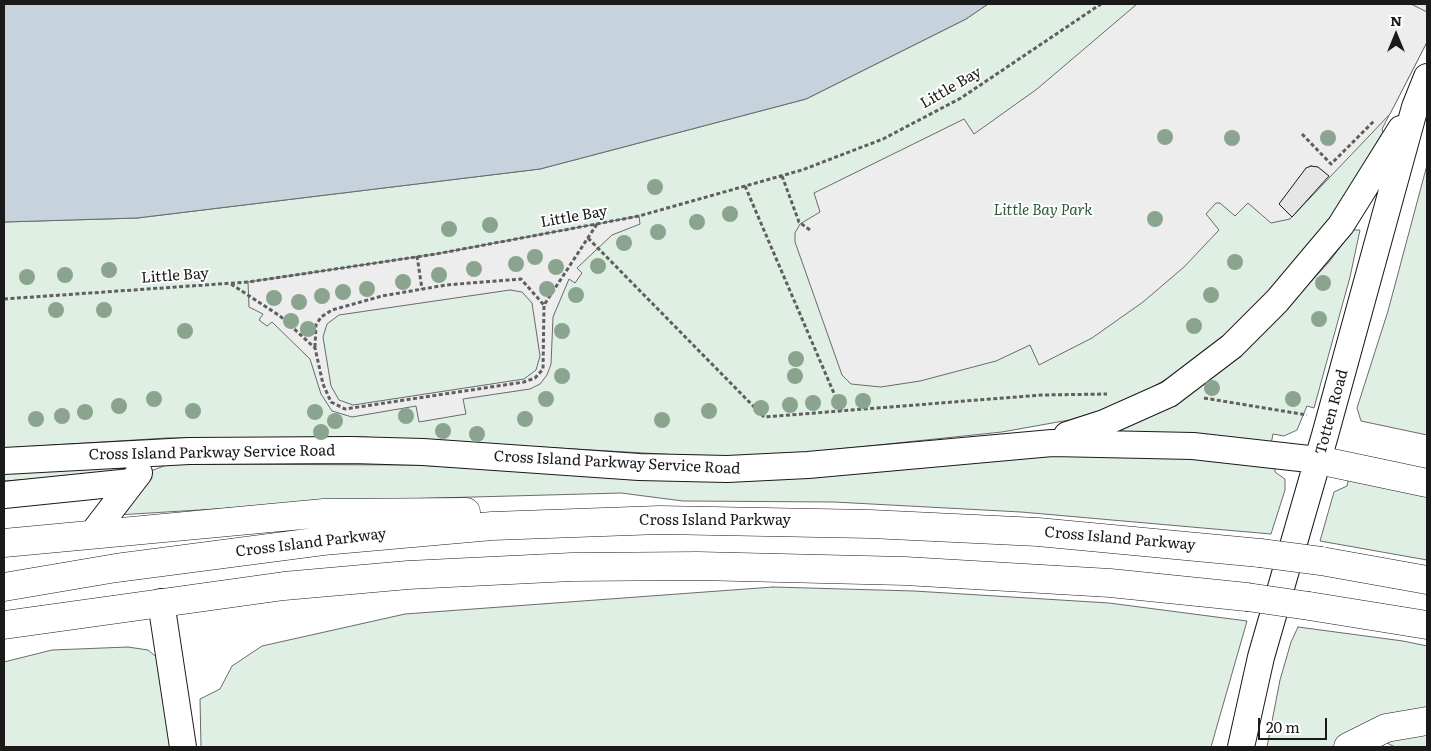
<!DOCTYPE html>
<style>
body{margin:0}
#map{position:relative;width:1431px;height:751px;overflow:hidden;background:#fff;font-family:Literata,serif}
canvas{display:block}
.frame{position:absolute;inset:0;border:5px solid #1a1a1a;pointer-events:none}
.north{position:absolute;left:1371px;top:10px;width:50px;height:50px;-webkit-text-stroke:4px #fff;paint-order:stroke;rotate:0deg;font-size:14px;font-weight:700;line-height:20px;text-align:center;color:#1a1a1a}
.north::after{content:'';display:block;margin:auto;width:18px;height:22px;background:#1a1a1a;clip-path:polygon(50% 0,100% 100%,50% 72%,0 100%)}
.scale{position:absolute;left:1258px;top:718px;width:69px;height:22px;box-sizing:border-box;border:2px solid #1a1a1a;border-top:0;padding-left:6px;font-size:15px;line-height:18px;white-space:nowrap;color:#1a1a1a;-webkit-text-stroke:4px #fff;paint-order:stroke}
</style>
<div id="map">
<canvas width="1431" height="751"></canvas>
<div class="frame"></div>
<div class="north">N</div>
<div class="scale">20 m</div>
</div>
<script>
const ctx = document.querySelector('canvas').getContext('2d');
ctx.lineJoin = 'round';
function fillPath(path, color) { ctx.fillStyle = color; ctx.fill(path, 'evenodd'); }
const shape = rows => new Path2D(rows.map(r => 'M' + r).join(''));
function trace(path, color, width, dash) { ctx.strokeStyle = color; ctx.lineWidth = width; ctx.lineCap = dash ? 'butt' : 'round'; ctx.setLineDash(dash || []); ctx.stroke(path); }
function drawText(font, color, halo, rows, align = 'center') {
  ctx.font = font + ' Literata,serif'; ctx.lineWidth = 4; ctx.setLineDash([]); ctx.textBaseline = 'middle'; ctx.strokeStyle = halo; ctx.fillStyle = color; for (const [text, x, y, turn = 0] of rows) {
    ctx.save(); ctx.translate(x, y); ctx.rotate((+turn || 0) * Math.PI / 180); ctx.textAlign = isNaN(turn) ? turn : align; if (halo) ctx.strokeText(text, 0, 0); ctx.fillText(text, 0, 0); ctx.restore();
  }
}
const green = shape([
 [988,4,1427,4,1427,42,1382,129,1383,132,1325,229,1259,309,1184,369,1137,396,1105,409,1069,420,1002,432,811,452,749,456,679,455,363,437,167,438,4,448,4,222,137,218,540,169,806,99,966,19,988,4],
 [1427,165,1427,435,1361,421,1357,408,1388,311,1427,165],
 [1353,230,1360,230,1350,277,1314,408,1307,406,1297,430,1284,436,1273,434,1271,444,1203,436,1111,431,1198,388,1268,328,1329,262,1353,230],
 [1095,451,1275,465,1275,472,1285,479,1285,490,1271,534,1021,512,834,502,683,501,621,493,363,500,117,515,148,472,169,464,418,465,599,476,1095,451],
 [121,464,124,468,122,473,4,481,4,472,121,464],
 [1349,477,1427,496,1427,560,1320,541,1334,492,1347,486,1349,477],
 [773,587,914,591,1109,603,1247,621,1211,747,201,747,200,699,220,689,232,666,262,646,405,614,773,587],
 [1298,627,1403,641,1427,646,1427,716,1339,747,1267,747,1280,680,1291,642,1298,627],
 [128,647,148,650,159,659,171,747,4,747,4,662,52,650,128,647],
 [1427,734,1427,747,1395,747,1385,742,1427,734]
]);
const parking = shape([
 [1137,4,1411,4,1427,12,1427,42,1390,114,1290,219,1271,223,1248,203,1235,216,1220,203,1216,203,1206,214,1219,230,1184,267,1143,302,1092,338,1039,365,1030,345,996,361,920,381,881,387,851,384,842,375,795,242,795,233,800,224,820,212,814,193,964,119,974,134,1037,89,1137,4],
 [639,216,640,224,612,235,577,268,582,273,575,283,569,279,553,317,551,364,547,375,540,384,530,389,463,399,466,414,419,422,416,406,352,417,332,411,321,394,310,359,272,322,267,326,259,320,263,314,249,307,248,282,436,254,639,216],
 [510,290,522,292,532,303,540,356,536,370,524,379,353,405,339,400,331,386,323,337,327,324,339,315,510,290]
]);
const water = shape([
 [4,4,988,4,966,19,806,99,540,169,137,218,4,222,4,4]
]);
const building = shape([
 [1311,166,1318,167,1329,176,1292,217,1279,204,1306,168,1311,166]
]);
const path = shape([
 [1302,134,1331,164,1375,120],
 [782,176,799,222,810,230],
 [745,186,842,412],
 [588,238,764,417,1041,395,1107,394],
 [417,256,422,289],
 [231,284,280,316,315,348,323,384,331,402,345,409,524,382,535,378,543,369,544,305,597,224],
 [4,299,248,282,436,254,639,216,802,170,883,139,961,98,1101,4],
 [315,347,316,325,321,317,332,310,382,296,446,285,521,279,544,305],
 [1204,398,1307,415]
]);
const minor = shape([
 [1067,435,1104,423,1169,394,1232,346,1277,301,1341,225,1401,129],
 [4,461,189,451,351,450,423,452,639,467,727,469,808,465,1052,443,1193,446,1318,460],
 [4,495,131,482],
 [93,533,139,473],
 [161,602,183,747],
 [1241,747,1261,657,1325,435,1415,107,1427,77]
]);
const highway = shape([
 [1318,460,1427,483],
 [4,543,324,513,466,512],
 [1321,561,1427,580],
 [4,587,116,568,323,541,492,526,660,520,870,524,1038,532,1260,553],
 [1309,606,1427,625],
 [4,625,284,586,408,575,572,567,698,566,905,571,1110,583,1247,597],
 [1348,747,1386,728,1427,721]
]);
const highwayBridge = shape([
 [1260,553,1321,561],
 [1247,597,1309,606]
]);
const trees = [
 [1165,137],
 [1232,138],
 [1328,138],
 [655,187],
 [730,214],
 [1155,219],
 [697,222],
 [490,225],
 [449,229],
 [658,232],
 [624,243],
 [535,257],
 [1235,262],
 [516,264],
 [598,266],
 [556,267],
 [474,269],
 [109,270],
 [65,275],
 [439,275],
 [27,277],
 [403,282],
 [1323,283],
 [367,289],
 [547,289],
 [343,292],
 [576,295],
 [1211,295],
 [322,296],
 [274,298],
 [299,302],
 [56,310],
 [104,310],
 [1319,319],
 [291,321],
 [1194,326],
 [308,329],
 [185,331],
 [562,331],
 [796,359],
 [562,376],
 [795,376],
 [1212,388],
 [154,399],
 [546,399],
 [1293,399],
 [863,401],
 [839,402],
 [813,403],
 [790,405],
 [119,406],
 [761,408],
 [193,411],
 [709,411],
 [85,412],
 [315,412],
 [62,416],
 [406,416],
 [36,419],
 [525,419],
 [662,420],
 [335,421],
 [443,431],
 [321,432],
 [477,434]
];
const streetNames = [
 ["Little Bay",951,88,-30],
 ["Little Bay",574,217,-10],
 ["Little Bay",175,276,-4],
 ["Totten Road",1332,412,-75],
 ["Cross Island Parkway Service Road",212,453,-1],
 ["Cross Island Parkway Service Road",617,463,3],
 ["Cross Island Parkway",715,521],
 ["Cross Island Parkway",1120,539,5],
 ["Cross Island Parkway",311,543,-7]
];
const parkNames = [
 ["Little Bay Park",1043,211]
];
fillPath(green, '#e0efe3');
trace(green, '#6a6a6a', 1);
fillPath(parking, '#ededed');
trace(parking, '#6a6a6a', 1);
fillPath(water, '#c6d2dc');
trace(water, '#6a6a6a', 1);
fillPath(building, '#e6e6e6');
trace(building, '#1a1a1a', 1);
trace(minor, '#1a1a1a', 28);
trace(highway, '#1a1a1a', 29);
trace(path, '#5f5f5f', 3, [4, 2.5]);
trace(minor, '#fff', 26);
trace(highway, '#fff', 28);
trace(highwayBridge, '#1a1a1a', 29, []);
trace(highwayBridge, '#fff', 28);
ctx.fillStyle = '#8aa48f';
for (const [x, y] of trees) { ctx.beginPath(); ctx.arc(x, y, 8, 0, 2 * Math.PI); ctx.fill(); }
drawText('15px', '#1a1a1a', '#fff', streetNames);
drawText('italic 15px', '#2b5a34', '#fff', parkNames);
</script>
